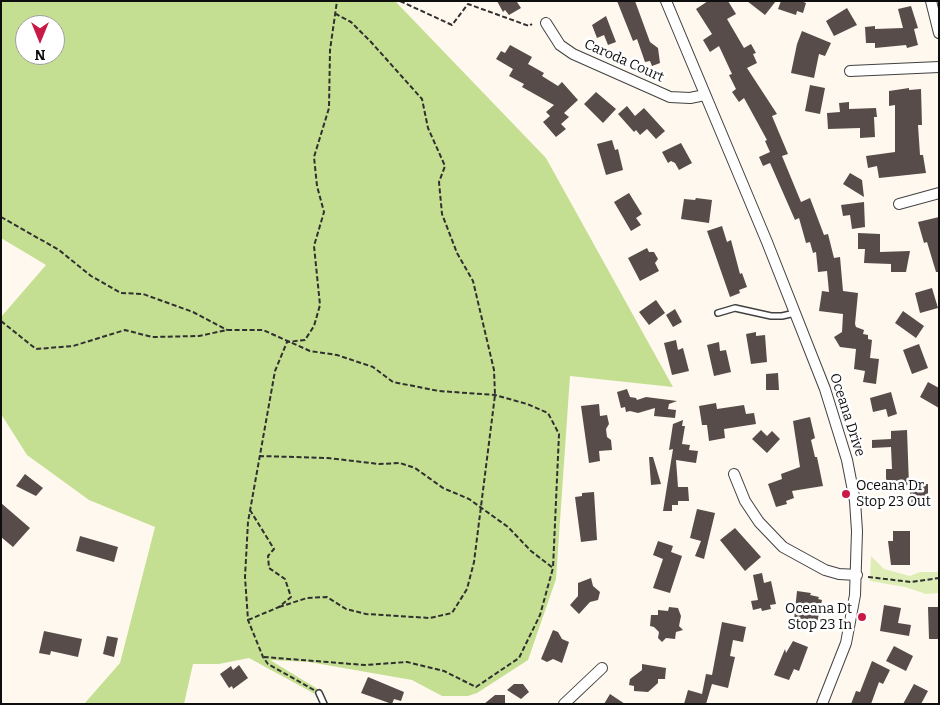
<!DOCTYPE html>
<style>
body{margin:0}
#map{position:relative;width:940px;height:705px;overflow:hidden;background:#fff8ef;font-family:Bitter,serif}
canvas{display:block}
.frame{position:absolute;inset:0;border:2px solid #0e0e0e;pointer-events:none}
.north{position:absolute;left:15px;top:15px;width:50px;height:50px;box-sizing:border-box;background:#fff;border:1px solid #9f9f9f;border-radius:50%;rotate:180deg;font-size:14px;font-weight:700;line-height:20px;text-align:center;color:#0e0e0e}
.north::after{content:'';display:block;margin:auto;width:18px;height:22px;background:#c91a47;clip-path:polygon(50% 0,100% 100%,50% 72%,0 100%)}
</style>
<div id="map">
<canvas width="940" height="705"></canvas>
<div class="frame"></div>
<div class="north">N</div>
</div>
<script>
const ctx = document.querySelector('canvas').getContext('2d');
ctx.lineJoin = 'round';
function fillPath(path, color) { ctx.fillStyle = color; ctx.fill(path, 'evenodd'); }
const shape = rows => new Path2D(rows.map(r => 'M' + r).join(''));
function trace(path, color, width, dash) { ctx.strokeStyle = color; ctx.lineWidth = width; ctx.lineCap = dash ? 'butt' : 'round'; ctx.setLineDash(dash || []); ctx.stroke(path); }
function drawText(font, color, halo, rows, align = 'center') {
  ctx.font = font + ' Bitter,serif'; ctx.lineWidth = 5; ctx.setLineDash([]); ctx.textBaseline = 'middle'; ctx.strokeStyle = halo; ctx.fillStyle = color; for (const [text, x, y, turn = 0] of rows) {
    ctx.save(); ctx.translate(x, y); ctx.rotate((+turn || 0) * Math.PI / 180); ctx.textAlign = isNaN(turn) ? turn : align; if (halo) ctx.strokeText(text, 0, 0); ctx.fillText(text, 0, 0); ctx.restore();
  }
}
const green = shape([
 [871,556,884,569,910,576,920,572,939,572,939,593,926,594,905,587,870,581]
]);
const forest = shape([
 [1,1,395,1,546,158,673,387,570,376,556,579,528,660,477,693,468,696,442,696,412,680,309,662,270,660,321,691,315,694,249,658,219,664,193,664,184,704,84,704,120,663,155,527,89,500,27,455,1,414,1,317,46,265,1,238],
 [25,25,55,25,55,55,25,55]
]);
const building = shape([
 [497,1,519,1,517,2,521,8,509,15,505,10,503,12],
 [617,1,635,1,650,42,658,48,660,63,652,66,650,61,645,62,637,39,633,41],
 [708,1,728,1,736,14,727,19,744,48,751,44,756,53,753,54,757,63,747,68,777,114,772,116,788,154,782,156,801,202,810,198,824,235,828,234,834,258,840,257,843,291,858,293,855,324,856,327,864,330,863,334,868,335,868,339,872,340,870,358,879,359,876,384,863,382,865,371,854,369,856,349,840,347,834,337,842,332,843,314,819,311,822,291,829,292,827,271,818,272,816,252,813,253,810,242,806,243,799,218,795,220,770,163,763,166,759,157,770,152,765,141,767,140,744,98,739,102,732,92,736,89,729,75,732,74,719,46,710,52,703,40,712,34,696,9],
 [747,1,776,1,765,15],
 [781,1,801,1,806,3,803,13,797,11,796,15,778,9],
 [911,6,918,28,914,29,918,45,907,48,906,45,875,48,875,43,866,43,865,27,875,26,875,29,903,28,898,9],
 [847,8,857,25,834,36,826,21],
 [606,16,616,42,608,45,604,35,597,38,592,25],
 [802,31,831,43,825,56,819,54,814,78,791,73,797,44],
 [510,45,532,57,528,64,544,73,542,76,558,86,562,82,578,100,564,113,569,117,561,124,566,129,556,137,543,122,550,116,546,112,554,105,522,87,524,84,509,76,513,69,496,59,501,51,505,53],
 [810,85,825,88,820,114,805,111],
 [909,88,909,90,921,89,922,125,918,125,920,155,923,155,926,173,879,178,877,166,868,168,866,156,895,152,895,105,889,106,889,91],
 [596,92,616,109,603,123,584,104],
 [849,102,849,109,876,108,877,117,874,117,875,137,860,138,860,128,828,129,827,113,840,112,839,103],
 [627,106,635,116,644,108,665,131,656,139,647,129,640,135,636,130,634,132,618,114],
 [612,140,615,150,618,149,623,170,606,175,597,144],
 [681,143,692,163,679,170,675,163,671,161,668,163,662,152],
 [850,173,862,180,864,197,843,184],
 [629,193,642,214,636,218,641,225,631,231,614,202],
 [696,198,712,200,709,223,681,219,684,199,695,200],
 [864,202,865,227,852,229,850,215,843,216,841,205],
 [939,217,939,272,936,272,927,242,924,243,918,222],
 [722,226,727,242,731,240,740,274,742,273,747,287,739,290,740,293,730,297,707,231],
 [858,233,880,234,880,252,910,251,906,272,891,272,891,264,864,263,865,249,858,249],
 [647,248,649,252,654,252,658,259,655,263,659,271,640,281,628,258],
 [932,288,938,308,920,313,915,293],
 [656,300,665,313,649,325,639,312],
 [675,309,682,322,673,327,666,315],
 [903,311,924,326,916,338,895,323],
 [756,332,756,336,765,335,767,362,751,364,746,334],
 [676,340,678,350,683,348,689,371,672,375,664,343],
 [719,342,720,351,726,350,731,372,714,376,707,345],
 [919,344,928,368,912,374,903,350],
 [778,373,779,390,766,390,766,374],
 [928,382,939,388,939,408,920,397],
 [627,389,630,397,636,398,637,400,646,397,677,401,669,404,668,409,676,410,675,418,654,416,655,408,638,413,630,411,626,412,625,407,621,408,617,392],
 [891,392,897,414,888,417,886,409,873,412,870,398],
 [716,403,717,409,744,405,746,414,754,413,756,424,724,429,725,438,709,441,707,425,702,425,699,406],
 [599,404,600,416,607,415,609,424,606,429,607,437,611,440,612,450,599,451,600,461,589,463,581,406],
 [810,417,815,438,811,440,815,457,817,457,823,486,792,491,794,498,786,501,787,504,776,507,768,484,782,479,781,474,800,467,793,421],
 [683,420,682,426,685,426,682,444,690,445,689,450,698,451,696,463,676,460,678,487,688,487,689,501,678,501,678,505,672,505,672,511,663,511,673,449,669,450,673,424],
 [761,430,767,436,772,431,780,439,767,453,752,439],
 [907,430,909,485,892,486,892,480,886,480,886,469,892,469,891,447,872,448,872,440,891,439,891,431],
 [649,457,653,457,661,484,651,485],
 [25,474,43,488,36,496,16,486],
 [910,484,928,484,928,506,910,505],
 [594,492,597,540,581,542,575,497,582,496,582,493],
 [1,503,30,528,13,547,1,537],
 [697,509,715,513,704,559,695,556,701,541,690,538],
 [735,528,761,557,745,571,720,540],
 [893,531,910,531,910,565,891,565,888,541,893,541],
 [80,536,118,547,114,562,76,551],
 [658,541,673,546,671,552,682,556,670,593,653,588,663,559,653,555],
 [762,573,764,583,771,581,776,604,770,605,771,609,762,611,761,608,753,610,751,601,758,600,753,575],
 [591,578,593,586,600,592,598,600,590,602,579,614,570,605,578,596,578,583],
 [797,591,811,593,810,595,819,597,818,599,822,600,817,623,794,620],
 [884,605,901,608,898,623,911,625,909,636,880,631],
 [669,607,678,608,681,616,679,626,683,630,676,632,675,639,666,638,662,642,658,638,659,632,654,627,650,626,651,615,658,615,658,610,668,611],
 [928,607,939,607,939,639,929,639],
 [722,622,746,627,743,642,733,640,730,656,735,657,728,688,712,684,706,704,684,704,688,690,702,694,706,674,712,675],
 [553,630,558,632,562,639,569,642,562,663,553,659,547,662,541,659],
 [44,631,82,639,78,657,51,651,50,655,39,653],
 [107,636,118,638,114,657,103,654],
 [793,641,808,647,799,671,794,669,789,680,774,675,785,649,786,653],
 [894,646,913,656,906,671,886,661],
 [872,661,890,670,883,684,879,682,871,704,851,704,856,691,860,692],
 [642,664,666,668,665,679,658,679,658,683,648,692,634,691,634,686,629,685,630,679,642,670],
 [239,665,248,678,233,689,232,686,229,688,220,674,231,666,233,670],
 [368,677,404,692,401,701,394,699,392,704,361,693],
 [514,684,523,684,529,692,521,699,507,690],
 [914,684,928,691,921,704,903,704],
 [610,694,625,704,604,704],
 [495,695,505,695,505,704,484,704]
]);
const path = shape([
 [400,1,452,25,468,4,529,26,532,24],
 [1,217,59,250,91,276,121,293,143,294,193,312,227,330],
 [1,321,36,349,73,346,125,330,152,337,199,336,227,330,263,330,310,351,337,355,373,367,393,382,439,391,495,395,527,404,548,413,559,434,553,568],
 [259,456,328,458,379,464,400,463,415,468,443,488,469,499,508,527,531,551,553,568,540,615,519,658,476,687,444,671,407,662,365,665,264,657],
 [868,577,911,582,939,578],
 [279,607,307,598,327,597,346,609,366,614,430,618,452,613,467,589,474,562,495,395,494,370,473,281,457,253,442,214,439,182,445,166,428,128,422,99,371,42,351,22,336,14],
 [248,620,279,607,291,597,285,579,269,568,268,556,274,549,250,510],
 [314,690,268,664,263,657,248,620,245,577,248,522,275,371,287,342,305,340,314,326,320,305,314,246,324,212,317,186,314,157,329,108,330,50,337,1]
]);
const lane = shape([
 [718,313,735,308,771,316,782,316,795,313],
 [319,693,324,704]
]);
const street = shape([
 [666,1,767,242,825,389,847,460,855,501,857,531,855,595,846,643,822,704],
 [931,1,939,33],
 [546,23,560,45,573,54,670,97,690,98,705,95],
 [850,71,939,67],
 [899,204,939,193],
 [734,474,745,501,759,522,783,547,825,570,839,574,857,575],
 [564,704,602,668]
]);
const markers = [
 [846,494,5,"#c91a47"],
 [862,617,5,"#c91a47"]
];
const streetNames = [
 ["Caroda Court",624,61,24],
 ["Oceana Drive",847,415,72]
];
const poiNames = [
 ["Oceana Dr",856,486],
 ["Stop 23 Out",856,502],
 ["Oceana Dt",852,609,"right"],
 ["Stop 23 In",852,625,"right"]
];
fillPath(green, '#ddedb5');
fillPath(forest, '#c5df92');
fillPath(building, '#574c49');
trace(lane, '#414141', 8);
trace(street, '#414141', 12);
trace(path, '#303030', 2, [5, 2.5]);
trace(lane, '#fff', 5);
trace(street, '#fff', 10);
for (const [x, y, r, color] of markers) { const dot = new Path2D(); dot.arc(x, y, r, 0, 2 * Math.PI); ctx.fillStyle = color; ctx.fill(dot); trace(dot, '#fff', 2); }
drawText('14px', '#0e0e0e', '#fff', streetNames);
drawText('14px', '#0e0e0e', '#fff', poiNames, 'left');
</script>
